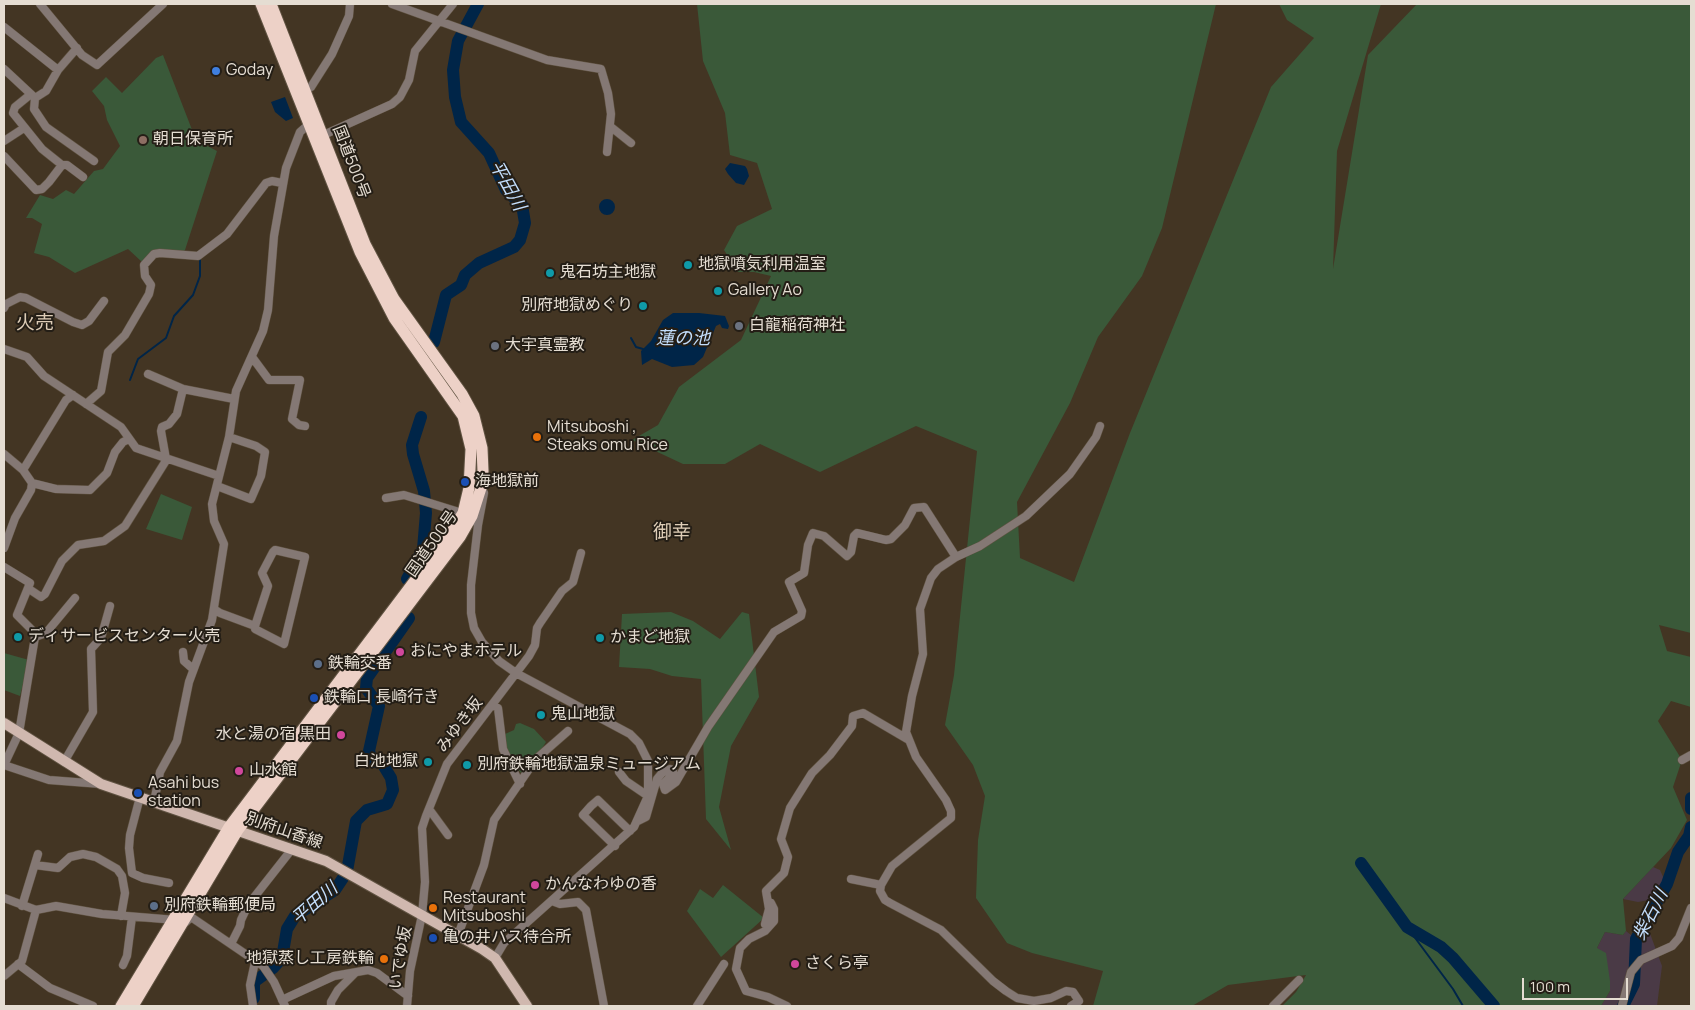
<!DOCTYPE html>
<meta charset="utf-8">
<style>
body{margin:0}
#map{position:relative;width:1695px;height:1010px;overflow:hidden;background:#433523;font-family:Manrope,sans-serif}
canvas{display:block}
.frame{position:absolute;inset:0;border:5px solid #e5ddd2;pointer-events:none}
.scale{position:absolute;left:1522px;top:978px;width:106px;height:22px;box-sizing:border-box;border:2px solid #e5ddd2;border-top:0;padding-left:6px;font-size:15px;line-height:18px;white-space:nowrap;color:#e5ddd2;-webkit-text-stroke:4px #241e16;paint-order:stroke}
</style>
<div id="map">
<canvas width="1695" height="1010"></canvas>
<div class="frame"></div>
<div class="scale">100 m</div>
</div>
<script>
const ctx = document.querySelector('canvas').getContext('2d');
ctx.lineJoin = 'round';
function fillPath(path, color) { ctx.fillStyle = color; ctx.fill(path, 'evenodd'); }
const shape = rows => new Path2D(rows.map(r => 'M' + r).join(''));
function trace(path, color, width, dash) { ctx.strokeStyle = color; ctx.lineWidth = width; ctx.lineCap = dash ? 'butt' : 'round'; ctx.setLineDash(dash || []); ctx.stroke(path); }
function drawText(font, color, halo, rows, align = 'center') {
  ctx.font = font + ' Manrope,"Noto Sans JP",sans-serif'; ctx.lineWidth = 4; ctx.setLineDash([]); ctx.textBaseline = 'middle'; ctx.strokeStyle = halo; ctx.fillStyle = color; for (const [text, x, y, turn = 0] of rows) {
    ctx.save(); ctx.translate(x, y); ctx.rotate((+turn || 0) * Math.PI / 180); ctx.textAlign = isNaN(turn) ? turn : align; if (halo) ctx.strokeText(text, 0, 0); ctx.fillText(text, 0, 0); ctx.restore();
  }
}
const commercial = shape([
 [1653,867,1660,870,1664,879,1664,899,1653,903,1649,900,1638,902,1623,899],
 [1648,928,1662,966,1657,1006,1601,1006,1610,991,1597,948,1605,932,1623,935,1626,931,1631,935]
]);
const green = shape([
 [697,4,1216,4,1162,228,1142,276,1098,337,1070,403,1017,502,1020,558,1074,582,1130,433,1271,87,1314,38,1287,20,1279,4,1381,4,1337,151,1333,269,1368,55,1417,4,1691,4,1691,633,1659,625,1667,651,1691,657,1691,707,1671,701,1658,721,1682,760,1673,787,1687,820,1671,848,1623,899,1626,931,1623,935,1605,932,1597,948,1606,953,1610,981,1610,991,1601,1006,1282,1006,1296,992,1306,975,1228,985,1192,1006,1093,1006,1103,971,1032,953,1007,943,976,898,978,840,985,796,973,765,945,725,954,675,977,451,916,426,820,472,760,444,725,464,683,464,632,440,658,425,679,387,741,340,771,276,754,272,738,272,724,250,737,226,772,209,757,163,730,155,725,113,703,61],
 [163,55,196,140,217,151,185,250,179,256,153,251,142,262,128,249,75,273,49,257,34,253,42,224,32,218,26,218,40,195,53,199,66,190,74,194,94,171,103,169,120,146,107,120,104,106,92,91,106,77,122,93,156,58],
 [161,494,192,507,182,540,146,529],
 [671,612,693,621,720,639,742,612,749,614,759,697,731,746,719,807,731,850,706,819,701,679,672,676,650,669,619,667,622,614],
 [4,653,29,660,20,696,4,690],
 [520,723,534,729,546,742,524,777,512,761,505,744,505,734,514,730,516,724],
 [723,885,764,918,721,957,687,911,700,889,713,898]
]);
const water = shape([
 [285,97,293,118,286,121,275,112,271,102],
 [730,163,745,166,747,169,749,176,744,185,736,183,728,174,725,169],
 '599 207a8 8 0 1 1 16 0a8 8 0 1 1-16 0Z',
 [673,313,699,313,725,316,729,326,728,329,722,328,720,324,716,326,703,357,694,365,672,367,652,359,642,365,641,351,651,341,663,320]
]);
const stream = shape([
 [631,338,636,347,643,349],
 [130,380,138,359,166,338,174,316,193,295,200,276,200,258],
 [1407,927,1453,989,1463,1006]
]);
const river = shape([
 [434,342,446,295,461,285,465,275,479,263,514,247,520,240,525,223,522,205,506,190,489,153,461,122,455,97,453,70,458,41,478,4],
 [407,579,423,549,426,513,424,491,413,454,412,445,421,417],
 [1691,798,1691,809],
 [1361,863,1407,927,1441,947,1453,958,1494,1006],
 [347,871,356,821,367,810,387,804,393,790,391,778,382,763,372,761,369,751,379,706,366,688,367,678,409,618],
 [254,998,254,982,273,968,282,958,287,929,295,916,335,890,343,878],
 [1623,1006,1634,984,1636,939,1667,884,1678,852,1689,836,1691,827]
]);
const minor = shape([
 [40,4,82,55,97,65,163,4],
 [392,4,547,60,601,69,608,93,611,114,607,152],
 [4,27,58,70],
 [4,69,34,97],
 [305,91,311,87,332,54,349,16,350,4],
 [31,94,15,107,13,113,42,149,62,165,67,165,83,177],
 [35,98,34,109,46,127,94,161],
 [35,98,46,91,58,70,77,48],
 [611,127,631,143],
 [319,137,392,104,400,97,409,80,415,51,453,4],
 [4,141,24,128],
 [4,156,36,190,42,189,49,182,62,165],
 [4,308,6,304,20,297,26,298,73,322,82,325,89,321,104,301],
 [4,349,27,357,44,376,121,427,136,448,219,476],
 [252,357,269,380,300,380,292,419,299,425,305,426],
 [148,374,183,389,234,399],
 [86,404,101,391,108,352,125,335,149,294,151,285,145,276,144,265,154,254,160,253,198,256,227,234,266,183,272,181,282,183],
 [4,454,23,470],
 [166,459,161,431,162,427,169,424,177,414,183,389],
 [32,483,56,489,90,490,107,473,115,452,123,442,129,439],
 [217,486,251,499,261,476,265,452,256,446,229,437],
 [386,498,404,495,472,516,478,525,471,585,471,613,474,628,482,642,499,661,516,673,630,734,639,743,648,761,648,796,634,827,504,943,495,958],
 [478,525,484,493],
 [4,548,15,518,31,490,32,483,23,470,66,400,73,395],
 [4,567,30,583,17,615,32,630,35,637,19,733,4,765],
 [29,589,41,597,45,594,62,561,78,545,104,541,125,526,167,459],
 [214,609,220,613,255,626,255,629,284,644,305,557,275,550,273,552,262,573,268,586,255,626],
 [35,637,46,633,75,598],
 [183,652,184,661,193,669],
 [492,705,498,708,503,749,520,784],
 [1682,760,1691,755],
 [64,762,93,712,91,649,101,638,110,606],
 [4,765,49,780,101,784],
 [619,772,626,781,648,796],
 [140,797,130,835,129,848,132,873,143,878,169,883],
 [154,802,160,772,177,741,189,682,212,620,224,544,214,521,212,504,229,437,236,391,263,331,268,310,274,236,286,168,300,132,309,124],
 [429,809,448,835],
 [638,821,646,817,657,779,662,773,670,769,673,770,673,774,663,784,665,790,676,782,708,727,774,632,801,616,802,611,789,582,804,573,808,545,813,533,824,536,847,556,851,552,854,536,857,533,886,540,891,539,905,525,914,508,924,507,956,557],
 [615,846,583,815,591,806,598,800,630,831],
 [35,865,58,868,70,857,83,854,96,857,117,869,122,876,125,893,121,916],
 [851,879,881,885],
 [4,898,36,910,56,906,102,914,176,920],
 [552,901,560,904,578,902,586,910,604,1006],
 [771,903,774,909,774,921,765,931,749,939,740,948,736,969,746,991,768,997,787,1006],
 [22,906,38,854],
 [186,922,191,917,263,966,274,982,285,1006],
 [765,924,769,909,766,891,784,873,788,857,781,839,790,808,812,773,830,755,852,726,853,716,863,713,909,740],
 [458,935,484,865,494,820,536,759,568,731],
 [231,944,240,926,241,920,248,905,292,849],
 [18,964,50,988,93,1006],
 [123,965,127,956,132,917],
 [4,976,22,961,36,910],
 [282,1000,334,976,368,970,377,973,408,996],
 [253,1006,250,985,255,962],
 [331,1006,331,1002,338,990,355,973],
 [407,1006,410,971,422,915,425,882,422,828,426,816,447,764,529,656,535,645,537,628,540,623,562,591,573,582,581,553],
 [697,1006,724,964],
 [1071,1006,1079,1001,1073,992,1066,991,1051,998,1034,1001,1017,998,1006,991,993,981,941,930,890,903,885,900,880,891,881,885,892,866,951,818,951,811,946,800,916,757,906,732,912,696,923,654,920,609,931,578,938,569,956,557,980,546,1026,516,1070,474,1096,437,1100,426],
 [1273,1006,1299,980],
 [1622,1006,1631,972,1641,960,1672,946,1679,938,1691,908]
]);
const major = shape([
 [4,723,101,784,326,861,482,949,495,958,527,1006]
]);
const highway = shape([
 [121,1006,229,827,450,534,463,513,469,488,471,449,463,416,394,318,360,252,261,4],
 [133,1006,238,830,460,537,472,516,481,488,483,471,482,448,474,416,462,394,394,299,365,244,271,4]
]);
const markers = [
 [216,71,5,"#3f7fe0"],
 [143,140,5,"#8d6e63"],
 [688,265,5,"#0f9aa8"],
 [550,273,5,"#0f9aa8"],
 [718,291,5,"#0f9aa8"],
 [643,306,5,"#0f9aa8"],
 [739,326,5,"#6b7280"],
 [495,346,5,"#6b7280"],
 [537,437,5,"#e8710a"],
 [465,482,5,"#1a4fb4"],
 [18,637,5,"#0f9aa8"],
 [600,638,5,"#0f9aa8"],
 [400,652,5,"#d1479c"],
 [318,664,5,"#5c6f8a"],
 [314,698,5,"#1a4fb4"],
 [541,715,5,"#0f9aa8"],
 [341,735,5,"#d1479c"],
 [428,762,5,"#0f9aa8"],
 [467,765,5,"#0f9aa8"],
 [239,771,5,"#d1479c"],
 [138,793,5,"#1a4fb4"],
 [535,885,5,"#d1479c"],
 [154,906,5,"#5c6f8a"],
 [433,908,5,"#e8710a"],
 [433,938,5,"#1a4fb4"],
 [384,959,5,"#e8710a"],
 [795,964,5,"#d1479c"]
];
const poiNames = [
 ["Goday",226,71],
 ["朝日保育所",153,140],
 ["地獄噴気利用温室",698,265],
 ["鬼石坊主地獄",560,273],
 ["Gallery Ao",728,291],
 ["別府地獄めぐり",633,306,"right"],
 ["白龍稲荷神社",749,326],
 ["大宇真霊教",505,346],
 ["Mitsuboshi ,",547,428],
 ["Steaks omu Rice",547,446],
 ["海地獄前",475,482],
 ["ディサービスセンター火売",28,637],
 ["かまど地獄",610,638],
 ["おにやまホテル",410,652],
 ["鉄輪交番",328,664],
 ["鉄輪口 長崎行き",324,698],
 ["鬼山地獄",551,715],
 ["水と湯の宿 黒田",331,735,"right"],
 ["白池地獄",418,762,"right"],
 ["別府鉄輪地獄温泉ミュージアム",477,765],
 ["山水館",249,771],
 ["Asahi bus",148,784],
 ["station",148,802],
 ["かんなわゆの香",545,885],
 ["Restaurant",443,899],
 ["Mitsuboshi",443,917],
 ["別府鉄輪郵便局",164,906],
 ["亀の井バス待合所",443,938],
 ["地獄蒸し工房鉄輪",374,959,"right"],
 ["さくら亭",805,964]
];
const streetNames = [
 ["国道500号",351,162,69],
 ["国道500号",432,544,-55],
 ["みゆき坂",460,725,-53],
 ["別府山香線",284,831,19],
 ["いでゆ坂",401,958,-80]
];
const waterNames = [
 ["平田川",507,186,61],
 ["蓮の池",683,339],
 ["平田川",315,904,-41],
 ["柴石川",1651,915,-63]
];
const quarterNames = [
 ["火売",35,324],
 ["御幸",672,533]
];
fillPath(commercial, '#4a3a46');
fillPath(green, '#3a5939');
fillPath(water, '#002548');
trace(stream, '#002548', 2);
trace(river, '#002548', 12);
trace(minor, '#605342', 9);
trace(major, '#605342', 12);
trace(highway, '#605342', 13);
trace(minor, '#847874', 8);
trace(major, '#d0b8af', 10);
trace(highway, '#edd1c7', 11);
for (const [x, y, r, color] of markers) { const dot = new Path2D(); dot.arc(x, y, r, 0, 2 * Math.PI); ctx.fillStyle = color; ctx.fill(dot); trace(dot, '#241e16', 2); }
drawText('16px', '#e5ddd2', '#241e16', poiNames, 'left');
drawText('16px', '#e5ddd2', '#241e16', streetNames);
drawText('italic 18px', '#c3defc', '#241e16', waterNames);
drawText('19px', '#decdb7', '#241e16', quarterNames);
</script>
